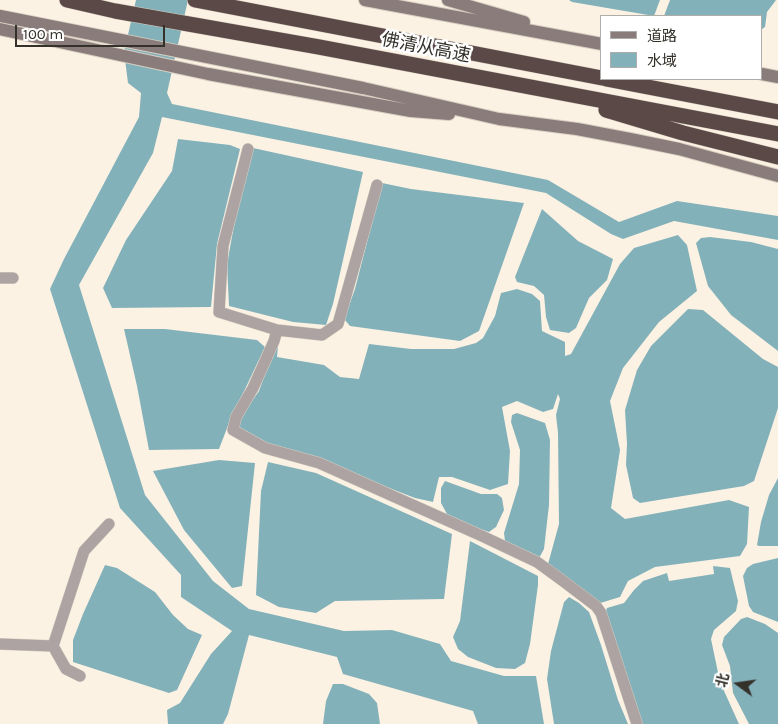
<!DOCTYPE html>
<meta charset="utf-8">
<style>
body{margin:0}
#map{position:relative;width:778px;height:724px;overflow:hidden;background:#fcf2e3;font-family:Karla,"Noto Sans SC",sans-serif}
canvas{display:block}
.legend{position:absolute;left:600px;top:15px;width:162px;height:65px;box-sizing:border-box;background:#fff;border:1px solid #aeadaa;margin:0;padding:6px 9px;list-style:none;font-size:15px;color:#34312b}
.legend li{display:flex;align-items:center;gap:10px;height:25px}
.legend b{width:25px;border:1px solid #aeadaa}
.north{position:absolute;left:713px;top:659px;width:50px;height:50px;-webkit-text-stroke:4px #fff;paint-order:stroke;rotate:284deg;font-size:14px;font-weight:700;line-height:20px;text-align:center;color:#34312b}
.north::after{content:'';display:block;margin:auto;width:18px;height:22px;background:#34312b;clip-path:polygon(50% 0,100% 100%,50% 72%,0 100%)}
.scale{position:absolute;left:15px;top:25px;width:150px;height:22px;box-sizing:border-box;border:2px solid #34312b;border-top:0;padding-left:6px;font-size:15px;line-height:18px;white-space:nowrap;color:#34312b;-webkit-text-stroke:4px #fff;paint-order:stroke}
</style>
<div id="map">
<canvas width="778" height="724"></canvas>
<ul class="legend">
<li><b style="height:6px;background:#897c7a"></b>道路</li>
<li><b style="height:14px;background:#83b1ba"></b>水域</li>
</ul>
<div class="north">北</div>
<div class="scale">100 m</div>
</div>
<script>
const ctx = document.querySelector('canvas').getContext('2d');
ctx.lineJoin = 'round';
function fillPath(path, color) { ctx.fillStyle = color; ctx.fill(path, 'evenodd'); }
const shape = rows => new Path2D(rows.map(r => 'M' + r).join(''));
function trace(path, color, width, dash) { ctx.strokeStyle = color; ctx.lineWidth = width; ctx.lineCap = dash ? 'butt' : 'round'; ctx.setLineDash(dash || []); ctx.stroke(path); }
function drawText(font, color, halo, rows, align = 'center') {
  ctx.font = font + ' Karla,"Noto Sans SC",sans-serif'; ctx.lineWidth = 5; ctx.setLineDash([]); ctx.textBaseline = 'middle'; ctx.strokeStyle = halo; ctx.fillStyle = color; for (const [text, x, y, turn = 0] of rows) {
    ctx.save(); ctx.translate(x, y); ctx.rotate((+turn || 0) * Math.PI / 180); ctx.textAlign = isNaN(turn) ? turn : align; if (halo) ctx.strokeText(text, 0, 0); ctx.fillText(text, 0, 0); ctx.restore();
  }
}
const water = shape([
 [136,0,188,0,167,93,172,104,548,180,619,222,677,201,778,216,778,240,674,221,623,239,611,234,546,193,162,117,153,153,79,285,145,495,213,581,249,609,344,631,392,630,440,644,451,661,504,676,536,676,544,724,478,724,473,711,343,674,337,657,249,635,228,714,223,724,168,724,167,710,180,703,211,654,232,631,181,597,181,575,120,508,50,289,64,259,139,117,141,93,128,83,124,52],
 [569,0,660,0,654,16,572,2],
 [670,0,776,0,767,12,765,27,762,29,762,16,664,16],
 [178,139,230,145,240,149,217,244,211,307,112,308,103,288,126,240,172,171],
 [253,148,363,172,333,304,326,325,293,322,229,306,227,264,237,209],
 [382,183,411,189,524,203,479,331,460,341,350,326,344,319,355,289],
 [542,209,578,241,613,259,607,280,589,298,576,328,569,333,550,330,546,317,544,295,534,286,517,282,515,277],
 [678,235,687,245,697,291,659,322,623,368,610,401,620,450,611,508,625,519,729,500,749,507,747,544,740,556,655,567,628,581,620,597,597,604,548,564,559,524,558,433,556,415,560,399,558,394,553,409,543,412,517,401,502,407,510,451,508,484,490,490,452,477,439,477,433,502,415,498,314,459,260,443,239,430,239,419,259,391,273,351,278,346,277,357,324,365,340,377,359,379,369,344,411,349,454,349,476,343,483,338,495,316,501,293,517,289,532,294,540,301,542,331,565,342,565,356,571,354,620,264,634,248],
 [710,237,751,242,778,249,778,351,731,315,708,286,696,243,701,238],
 [688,309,703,310,763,359,778,367,778,408,754,481,744,486,640,503,633,498,626,465,627,444,625,410,637,370,651,346],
 [124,329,165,329,257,340,265,347,229,423,219,449,149,450,137,386],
 [517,413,545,423,550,440,549,505,544,549,538,560,505,541,504,533,519,484,520,450,511,422,512,415],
 [219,460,255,463,242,586,232,588,184,530,153,471],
 [268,462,316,473,452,534,444,599,335,601,316,613,279,607,256,595,261,491],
 [778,478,778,546,759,546,757,545,761,522,769,495],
 [445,481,481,494,497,494,502,498,504,510,496,527,489,532,465,524,447,514,441,503,441,488],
 [470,541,538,576,538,585,530,644,525,663,515,669,496,668,468,657,458,649,453,637,460,621],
 [778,558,778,622,753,612,749,606,743,576,747,568,753,564],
 [105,565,117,568,155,592,173,615,188,629,202,635,177,690,169,693,73,662,73,640,83,614],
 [713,566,730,568,738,601,736,611,714,630,711,639,720,682,739,724,640,724,605,614,607,608,624,603,634,590,643,581,667,573,669,581,714,574],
 [569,597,579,603,589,612,601,645,618,700,628,724,554,724,547,679,551,651,564,602],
 [747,617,765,624,778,633,778,724,749,724,733,693,730,666,722,645,724,637,741,619],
 [333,684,343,684,369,694,377,703,380,724,323,724,326,701]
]);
const minor = shape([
 [248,149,223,246,219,312,277,330],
 [377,185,338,324,322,335,277,330,274,341,253,388,236,417,233,430,265,448,319,463,482,536,537,562,563,581,596,606,601,613,637,724],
 [0,278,13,278],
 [0,644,53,646,84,551,109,524],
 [53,646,66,669,80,676]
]);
const secondary = shape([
 [365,0,602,44],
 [448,0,524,22],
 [0,16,363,88,499,119,577,129,630,139,679,149,778,176],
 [0,29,208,74,411,111,449,114],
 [762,74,778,77]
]);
const motorway = shape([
 [67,0,115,11,319,47,778,134],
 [195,0,602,78],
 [606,79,778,112],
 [606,110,683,133,778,157]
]);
const streetNames = [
 ["佛清从高速",426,48,11]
];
fillPath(water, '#83b1ba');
trace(minor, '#d8cfc2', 12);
trace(secondary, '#d8cfc2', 14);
trace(motorway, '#d8cfc2', 16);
trace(minor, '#aca3a2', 11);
trace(secondary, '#897c7a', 12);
trace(motorway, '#5a4947', 15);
drawText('18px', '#34312b', '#fff', streetNames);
</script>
